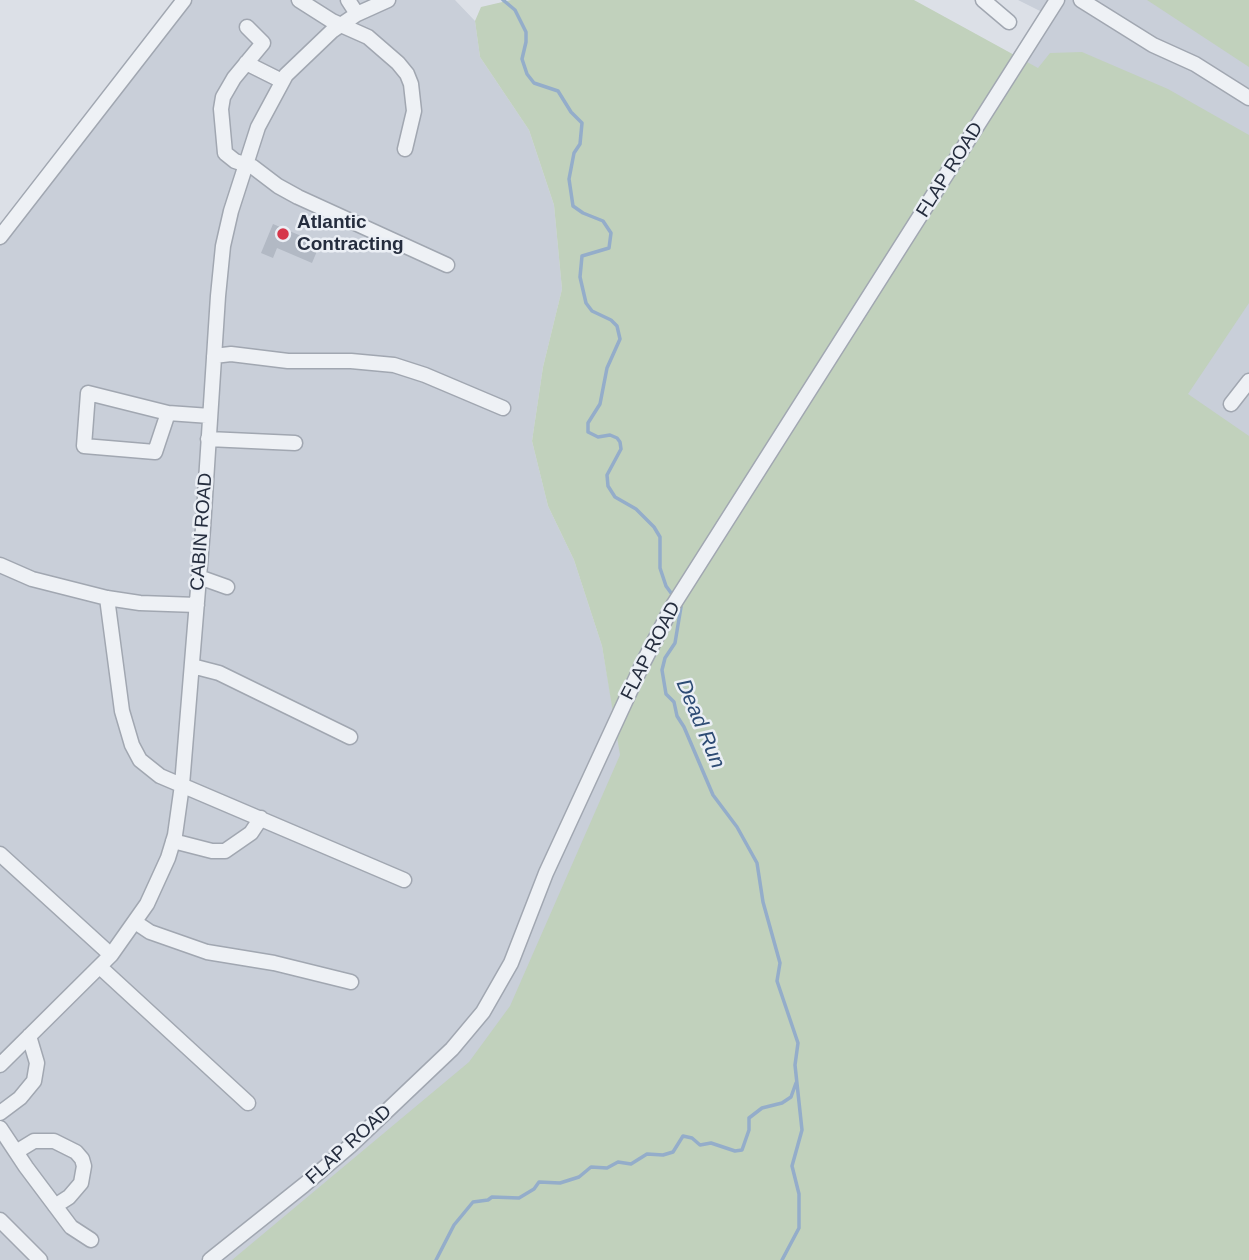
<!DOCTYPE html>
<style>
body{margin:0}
canvas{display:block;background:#dce0e7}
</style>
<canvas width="1249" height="1260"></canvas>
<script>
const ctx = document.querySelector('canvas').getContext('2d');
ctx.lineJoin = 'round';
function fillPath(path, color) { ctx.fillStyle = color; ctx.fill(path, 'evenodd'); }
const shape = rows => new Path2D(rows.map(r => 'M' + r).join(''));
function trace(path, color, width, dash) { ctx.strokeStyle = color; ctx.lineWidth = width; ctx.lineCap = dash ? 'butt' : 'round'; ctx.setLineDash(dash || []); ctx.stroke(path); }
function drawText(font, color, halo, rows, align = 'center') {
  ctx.font = font + ' Helvetica,sans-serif'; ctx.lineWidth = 5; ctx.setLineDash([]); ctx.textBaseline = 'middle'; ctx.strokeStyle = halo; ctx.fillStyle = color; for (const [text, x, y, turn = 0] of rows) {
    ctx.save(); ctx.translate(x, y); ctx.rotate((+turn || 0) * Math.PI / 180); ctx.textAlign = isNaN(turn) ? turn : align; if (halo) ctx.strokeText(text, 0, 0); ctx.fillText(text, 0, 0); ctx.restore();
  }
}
const built = shape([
 [184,0,455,0,475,21,480,57,529,130,554,205,562,289,543,367,532,441,548,506,574,560,602,646,613,709,1042,12,1018,0,1249,0,1249,1260,0,1260,0,237]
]);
const green = shape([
 [511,0,914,0,1038,68,1050,53,1082,52,1168,89,1249,135,1249,303,1188,394,1249,436,1249,1260,232,1260,469,1062,510,1006,620,755,602,646,574,560,548,506,532,441,543,367,562,289,554,205,529,130,480,57,475,21,481,7],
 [1147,0,1249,0,1249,67]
]);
const stream = shape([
 [503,0,515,10,526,32,526,42,522,59,527,74,534,83,558,91,571,112,582,123,580,144,574,153,569,179,573,206,583,213,603,221,611,233,609,248,582,256,580,277,586,303,592,311,611,320,617,326,620,339,607,368,600,404,588,423,588,432,598,437,610,435,617,438,620,442,621,449,607,475,608,486,615,497,636,509,654,527,660,537,660,568,666,586,674,597],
 [678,603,681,607,675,643,665,658,662,670,666,694,674,702,677,716,684,727,713,795,737,827,757,863,763,902,780,963,777,981,798,1043,795,1065,802,1130,792,1166,799,1194,799,1228,782,1260],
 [436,1260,454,1225,473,1202,488,1200,492,1197,519,1198,534,1189,539,1182,560,1183,579,1177,591,1167,607,1168,618,1162,631,1164,647,1154,663,1155,673,1152,683,1136,692,1138,700,1145,711,1143,735,1151,742,1150,749,1130,749,1118,762,1108,782,1103,791,1097,796,1083]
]);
const building = shape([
 [273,224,320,244,312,263,277,248,273,258,261,253]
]);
const minor = shape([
 [299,0,332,21,368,37,398,63,407,74,411,84,414,111,405,149],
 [348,0,357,14],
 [983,0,1009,22],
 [1081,0,1153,45,1195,64,1249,98],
 [247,27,263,43,234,78,223,97,221,109,225,153,235,161,253,167,278,186,298,197,447,265],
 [246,63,282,81],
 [0,237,184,0],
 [214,356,231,354,288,361,351,361,394,365,425,375,503,408],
 [1231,404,1249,381],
 [168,413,155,452,84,446,88,393,168,413,210,416],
 [208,439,295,443],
 [0,565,32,579,107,598,140,603,197,605],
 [199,577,227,587],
 [107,598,122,711,132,745,140,760,160,776,404,880],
 [192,666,219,673,350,737],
 [173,841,212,851,225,851,251,833,261,818],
 [0,854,111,955],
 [135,922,150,932,207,952,274,963,351,982],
 [100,967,248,1103],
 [0,1065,111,955,147,904,168,858,175,835,182,785,203,528,218,296,223,246,231,211,258,127,286,75,332,31,357,14,388,0],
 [0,1113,20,1098,34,1081,37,1063,29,1036],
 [0,1128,26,1167,71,1227,91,1240],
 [16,1152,34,1141,54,1141,76,1152,82,1159,84,1166,81,1183,69,1197,55,1206],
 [0,1220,40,1260],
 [210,1260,304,1185,350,1146,452,1049,483,1012,511,963,546,873,643,663,672,607,1057,0]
]);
const markers = [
 [283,234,7,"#d6374b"]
];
const streetNames = [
 ["FLAP ROAD",950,170,-58],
 ["CABIN ROAD",202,532,-86],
 ["FLAP ROAD",651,651,-63],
 ["FLAP ROAD",349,1145,-42]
];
const poiNames = [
 ["Atlantic",297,223],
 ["Contracting",297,245]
];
const waterNames = [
 ["Dead Run",700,724,67]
];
fillPath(built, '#c9cfd9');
fillPath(green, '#c1d1bc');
trace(stream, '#94adca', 3.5);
fillPath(building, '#b2b9c4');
trace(minor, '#a1a7b1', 17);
trace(minor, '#eef1f5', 14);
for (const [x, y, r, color] of markers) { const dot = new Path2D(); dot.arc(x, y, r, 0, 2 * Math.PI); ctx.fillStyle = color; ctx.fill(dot); trace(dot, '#ebeff5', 2.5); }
drawText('19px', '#252d3e', '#ebeff5', streetNames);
drawText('bold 19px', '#252d3e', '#ebeff5', poiNames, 'left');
drawText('italic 21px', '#2d4b74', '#ebeff5', waterNames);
</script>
